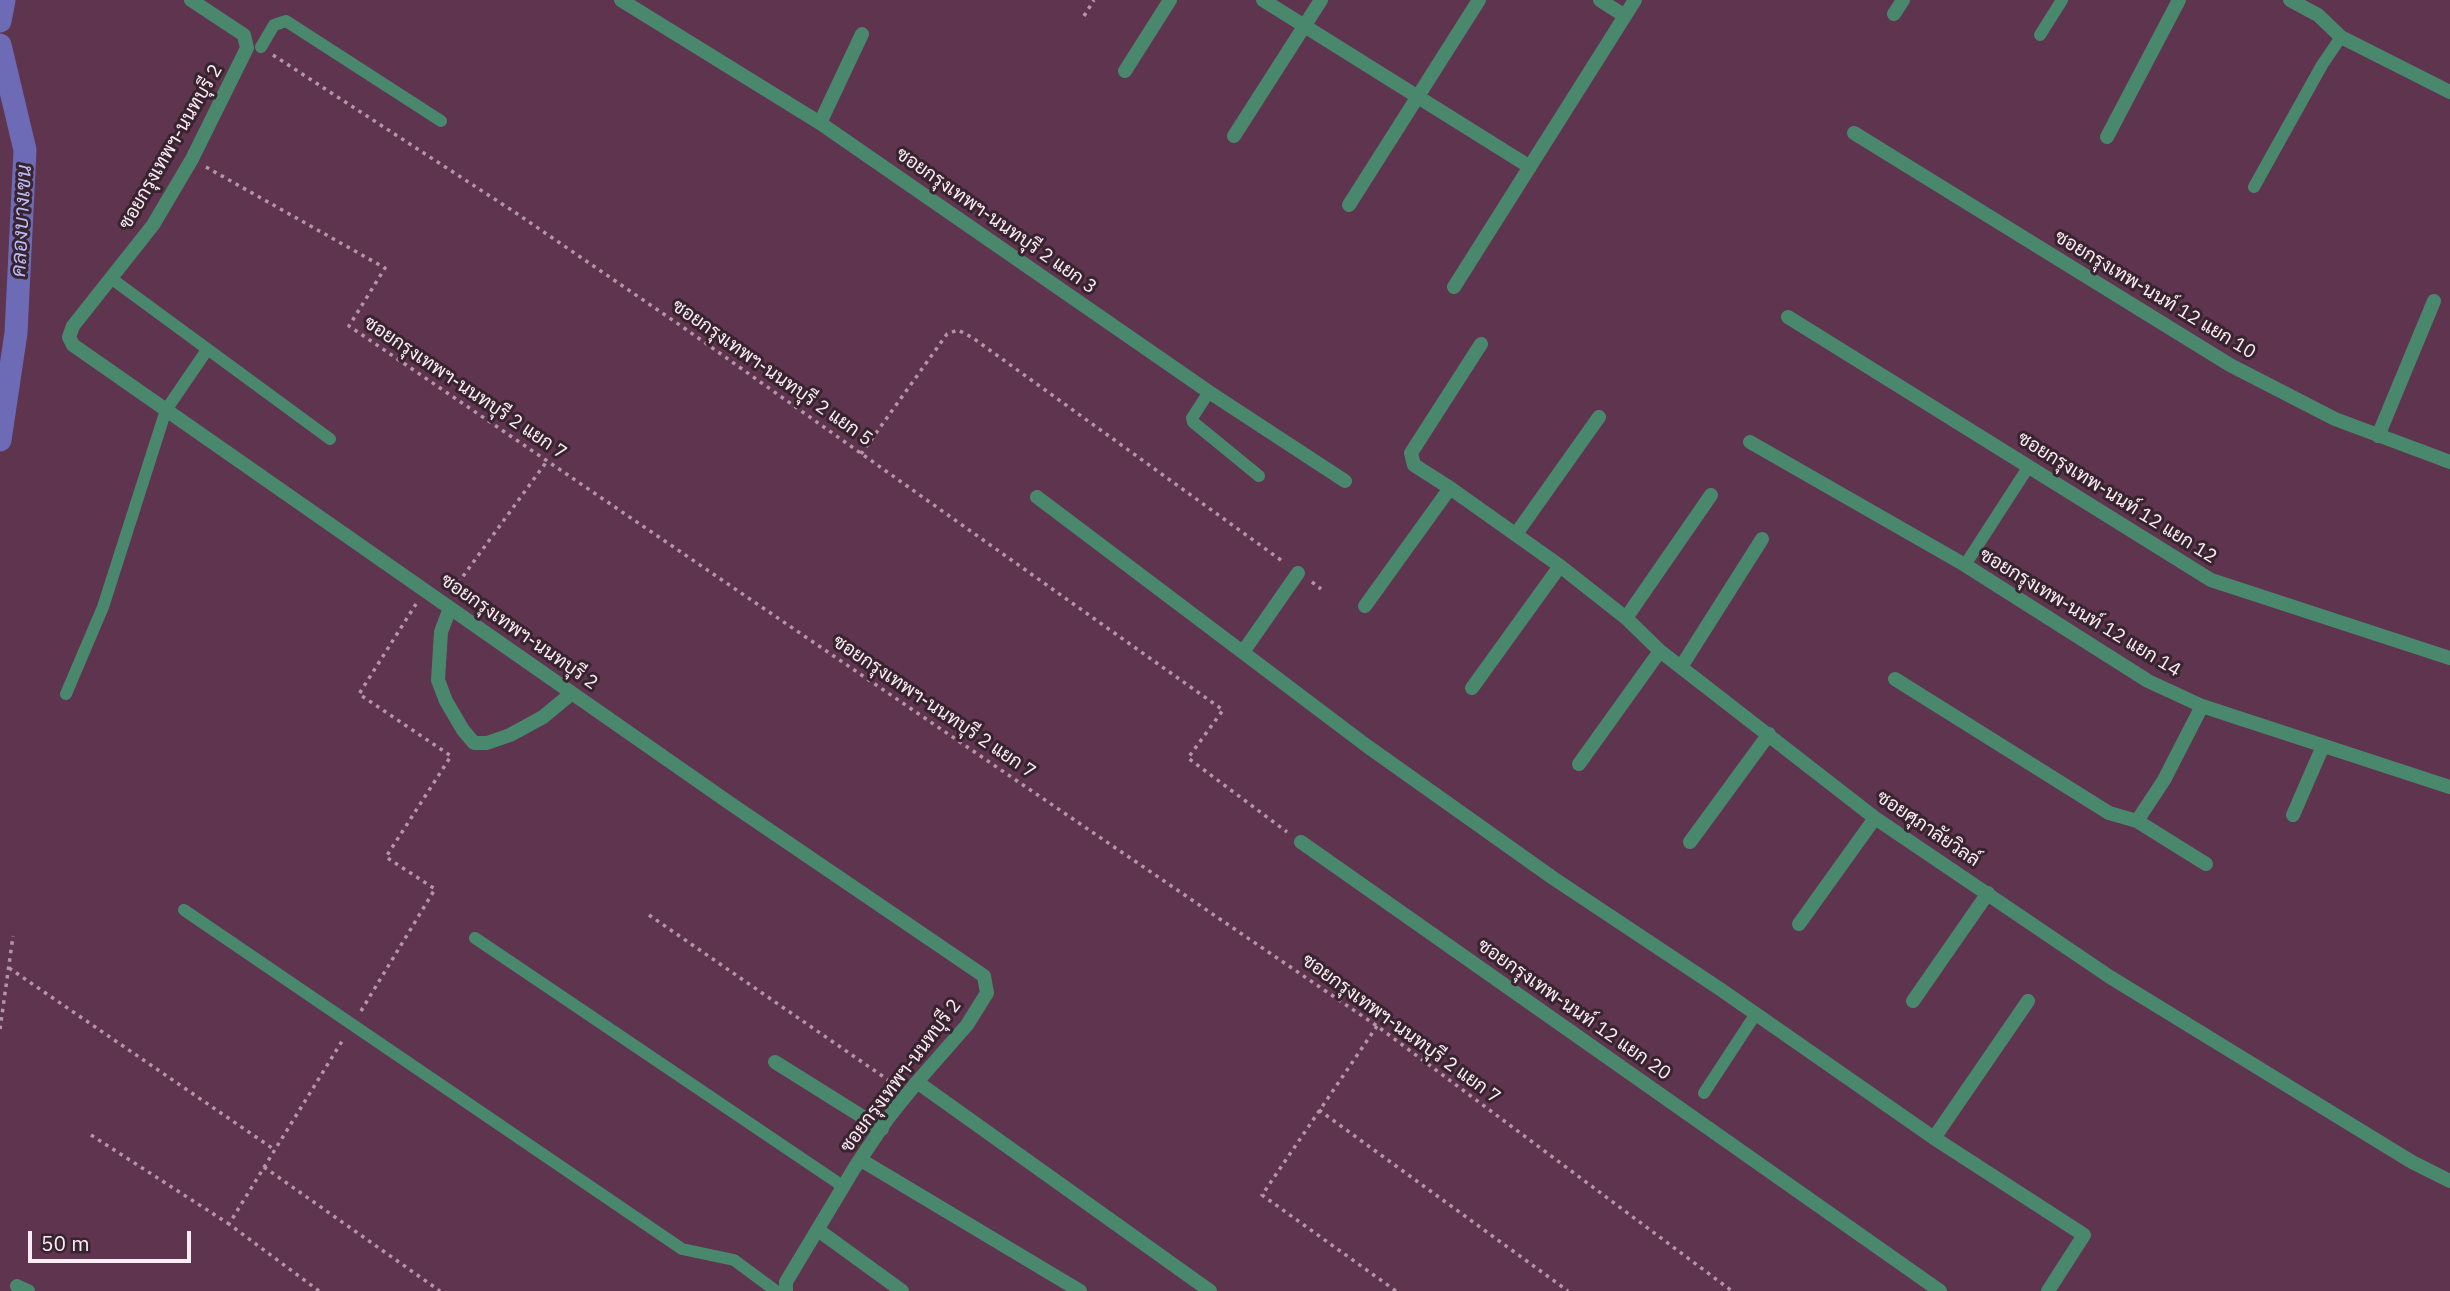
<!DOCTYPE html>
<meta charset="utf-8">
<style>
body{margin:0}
#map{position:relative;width:2450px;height:1291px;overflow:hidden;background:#5f344e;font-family:"IBM Plex Sans",sans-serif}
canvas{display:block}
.scale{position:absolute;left:28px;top:1231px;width:163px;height:32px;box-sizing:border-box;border:4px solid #fcecf5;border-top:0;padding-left:9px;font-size:21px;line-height:24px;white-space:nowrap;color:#fcecf5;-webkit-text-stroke:5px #38242f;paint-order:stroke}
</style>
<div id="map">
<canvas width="2450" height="1291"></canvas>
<div class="scale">50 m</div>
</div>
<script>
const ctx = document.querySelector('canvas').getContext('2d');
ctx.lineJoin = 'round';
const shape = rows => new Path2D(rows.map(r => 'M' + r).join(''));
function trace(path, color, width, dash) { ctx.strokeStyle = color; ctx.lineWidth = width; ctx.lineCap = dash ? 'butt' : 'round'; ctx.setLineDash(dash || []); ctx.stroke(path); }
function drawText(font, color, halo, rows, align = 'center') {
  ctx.font = font + ' "IBM Plex Sans",Sarabun,sans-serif'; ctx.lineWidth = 6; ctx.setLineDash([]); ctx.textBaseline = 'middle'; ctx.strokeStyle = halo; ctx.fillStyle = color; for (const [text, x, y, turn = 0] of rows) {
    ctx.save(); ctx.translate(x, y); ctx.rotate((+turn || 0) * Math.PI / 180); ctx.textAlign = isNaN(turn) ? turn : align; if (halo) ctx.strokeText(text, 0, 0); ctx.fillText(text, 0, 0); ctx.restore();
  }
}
const canal = shape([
 [0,21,4,0],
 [0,45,25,150,16,333,0,440]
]);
const path = shape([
 [1084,16,1094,0],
 [273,55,516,213,687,330,1223,710,1188,758,1287,832],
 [206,167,385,268,349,326,1377,1026,1732,1291],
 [861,454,947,334,958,330,973,338,1285,563],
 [1312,582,1321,589],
 [453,590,547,461],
 [649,915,894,1084],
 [9,968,275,1150],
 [361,1011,435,889,386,857,451,756,359,694,416,604],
 [1377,1026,1262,1195,1396,1291],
 [0,1029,13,936],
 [1319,1110,1568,1291],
 [91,1135,229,1224],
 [264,1167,440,1291],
 [319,1291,229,1224,344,1038]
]);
const service = shape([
 [2040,35,2062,0],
 [261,47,274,25,286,21,441,121],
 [2254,187,2322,65,2341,37],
 [112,279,330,439],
 [1209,392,1192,418,1193,422,1259,476],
 [1965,565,2029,466],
 [66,694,103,607,166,410,207,350],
 [184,910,682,1249,734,1260,776,1291],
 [475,938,844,1187],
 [1704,1093,1755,1015]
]);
const minor = shape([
 [191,0,244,35,247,48,192,159,153,225,73,326,69,337,73,345,731,804,984,976,987,993,967,1025,917,1082,888,1118,855,1167,786,1282,786,1291],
 [621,0,820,123,1209,392,1345,481],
 [1263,0,1530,167],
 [1600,0,1625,16],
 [2290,0,2318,15,2341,37,2450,92],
 [1894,14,1903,0],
 [1125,71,1170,0],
 [820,123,862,34],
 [1854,133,2230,365,2335,419,2450,462],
 [1234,136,1321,0],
 [2107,137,2179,0],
 [1349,205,1479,0],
 [1454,287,1635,0],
 [1788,317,2211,580,2450,658],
 [1481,344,1411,453,1414,465,1450,488,1560,566,1626,618,1660,651,1875,818,2110,977,2412,1162,2450,1181],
 [2378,436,2434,301],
 [1750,442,1965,565,2148,681,2202,706,2450,787],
 [1037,497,1367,746,1553,878,1720,989,1934,1138,2084,1235,2048,1291],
 [1516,534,1599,417],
 [1365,606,1450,488],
 [450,608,441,632,438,680,446,701,463,730,474,743,487,743,510,735,543,717,572,693],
 [1626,618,1711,495],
 [1243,652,1298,573],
 [1681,667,1762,539],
 [1895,679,2109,813,2137,821,2164,780,2202,706],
 [1472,688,1560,566],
 [1579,764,1660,651],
 [2293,815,2323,746],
 [2137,821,2206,864],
 [1301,842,1940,1291],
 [1690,842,1769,734],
 [1799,924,1875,818],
 [1913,1001,1988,893],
 [775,1062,882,1129],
 [917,1082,1210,1291],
 [1934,1138,2028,1001],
 [861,1160,1080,1291],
 [818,1230,902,1291],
 [17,1286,28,1291]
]);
const streetNames = [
 ["ซอยกรุงเทพฯ-นนทบุรี 2",171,147,-60],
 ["ซอยกรุงเทพฯ-นนทบุรี 2 แยก 3",996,221,35],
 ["ซอยกรุงเทพ-นนท์ 12 แยก 10",2155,295,31],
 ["ซอยกรุงเทพฯ-นนทบุรี 2 แยก 5",772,373,35],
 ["ซอยกรุงเทพฯ-นนทบุรี 2 แยก 7",465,388,34],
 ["ซอยกรุงเทพ-นนท์ 12 แยก 12",2117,498,32],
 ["ซอยกรุงเทพ-นนท์ 12 แยก 14",2080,613,31],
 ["ซอยกรุงเทพฯ-นนทบุรี 2",519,632,35],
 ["ซอยกรุงเทพฯ-นนทบุรี 2 แยก 7",934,707,34],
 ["ซอยศุภาลัยวิลล์",1928,829,34],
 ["ซอยกรุงเทพ-นนท์ 12 แยก 20",1574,1010,35],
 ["ซอยกรุงเทพฯ-นนทบุรี 2 แยก 7",1401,1029,36],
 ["ซอยกรุงเทพฯ-นนทบุรี 2",901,1076,-53]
];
const waterNames = [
 ["คลองบางเขน",22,221,-87]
];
trace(canal, '#6d6ab6', 23);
trace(path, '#b396a7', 3.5, [3.5, 5]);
trace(service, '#49886d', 12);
trace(minor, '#49886d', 14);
drawText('19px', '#fcecf5', '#38242f', streetNames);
drawText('italic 21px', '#babbf9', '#38242f', waterNames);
</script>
